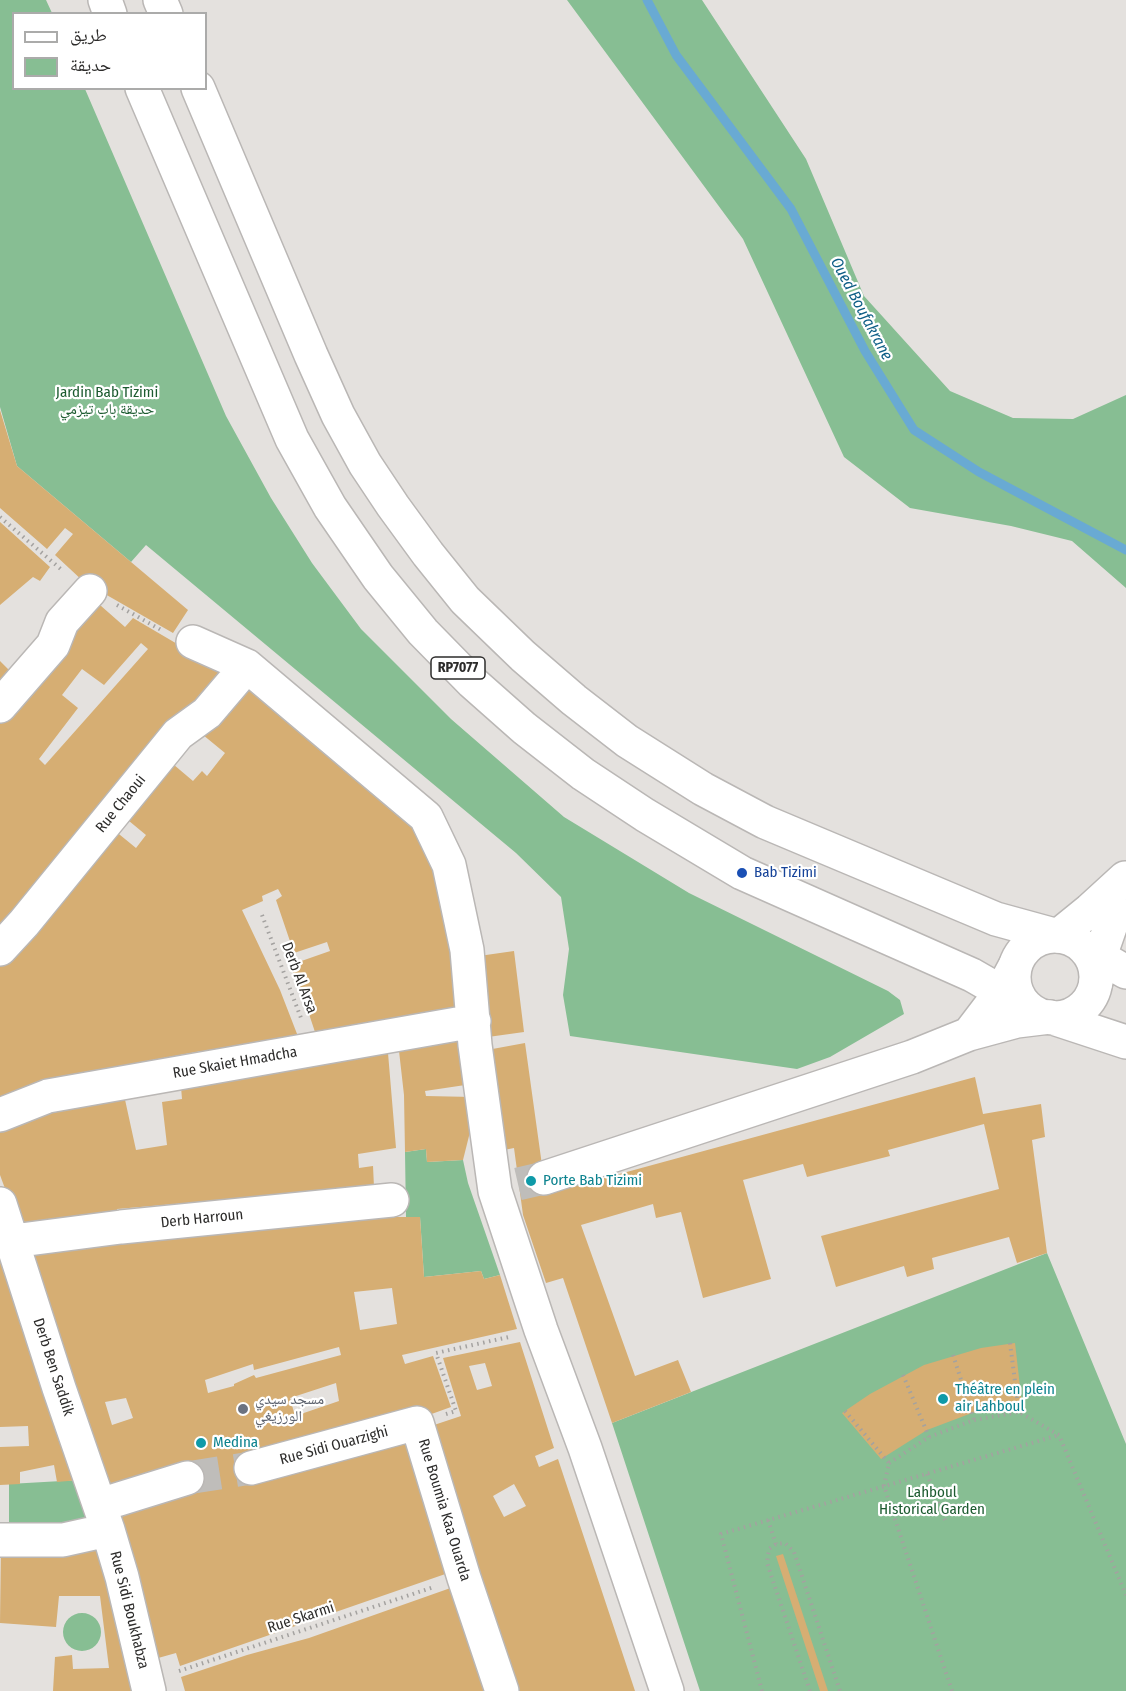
<!DOCTYPE html>
<meta charset="utf-8">
<style>
body{margin:0}
#map{position:relative;width:1126px;height:1691px;overflow:hidden;background:#e4e1de;font-family:"Fira Sans Condensed","Noto Naskh Arabic",sans-serif}
canvas{display:block}
.legend{position:absolute;left:12px;top:12px;width:195px;height:78px;box-sizing:border-box;background:#fff;border:2px solid #ababaa;margin:0;padding:8px 10px;list-style:none;font-size:18px;color:#2d2c2b}
.legend li{display:flex;align-items:center;gap:12px;height:30px}
.legend b{width:30px;border:2px solid #ababaa}
</style>
<div id="map">
<canvas width="1126" height="1691"></canvas>
<ul class="legend">
<li><b style="height:8px;background:#fff"></b>طريق</li>
<li><b style="height:16px;background:#87be93"></b>حديقة</li>
</ul>
</div>
<script>
const ctx = document.querySelector('canvas').getContext('2d');
ctx.lineJoin = 'round';
function fillPath(path, color) { ctx.fillStyle = color; ctx.fill(path, 'evenodd'); }
const shape = rows => new Path2D(rows.map(r => 'M' + r).join(''));
function trace(path, color, width, dash) { ctx.strokeStyle = color; ctx.lineWidth = width; ctx.lineCap = dash ? 'butt' : 'round'; ctx.setLineDash(dash || []); ctx.stroke(path); }
function drawText(font, color, halo, rows, align = 'center') {
  ctx.font = font + ' "Fira Sans Condensed","Noto Naskh Arabic",sans-serif'; ctx.lineWidth = 4.5; ctx.setLineDash([]); ctx.textBaseline = 'middle'; ctx.strokeStyle = halo; ctx.fillStyle = color; for (const [text, x, y, turn = 0] of rows) {
    ctx.save(); ctx.translate(x, y); ctx.rotate((+turn || 0) * Math.PI / 180); ctx.textAlign = isNaN(turn) ? turn : align; if (halo) ctx.strokeText(text, 0, 0); ctx.fillText(text, 0, 0); ctx.restore();
  }
}
const green = shape([
 [0,0,46,0,52,13,14,14,14,88,85,89,226,416,271,498,312,563,361,629,451,719,564,817,689,893,888,991,900,1000,904,1014,830,1057,797,1069,570,1036,563,995,569,949,561,897,516,853,146,545,131,562,17,466,0,407],
 [567,0,702,0,806,159,864,296,950,391,1013,418,1073,419,1126,395,1126,588,1072,541,1011,526,910,508,844,457,743,239],
 [426,1149,427,1162,463,1160,468,1183,500,1275,484,1279,481,1271,424,1277,420,1217,406,1217,405,1152],
 [1047,1253,1126,1444,1126,1691,700,1691,612,1423],
 [79,1480,91,1526,9,1532,9,1484],
 '63 1632a19 19 0 1 1 38 0a19 19 0 1 1-38 0Z'
]);
const stream = shape([
 [647,0,676,55,791,209,865,351,914,430,979,472,1126,550]
]);
const building = shape([
 [0,410,17,466,188,610,173,633,84,582,55,555,73,534,65,528,47,549,0,508],
 [0,522,50,567,40,581,33,577,0,605],
 [92,598,125,627,133,618,230,675,0,938,0,722],
 [141,643,148,649,45,765,39,759,78,708,62,695,82,669,104,685],
 [0,661,11,672,0,684],
 [247,684,417,828,438,872,464,1008,316,1035,304,999,290,965,330,951,327,942,294,953,276,900,282,896,278,889,262,896,263,901,242,910,280,990,299,1039,204,1059,202,1051,43,1080,46,1087,0,1106,0,959,114,830,136,848,146,835,123,816,167,759,193,781,202,771,207,776,225,753,197,730],
 [514,951,524,1032,488,1037,479,956],
 [464,1038,472,1084,425,1091,426,1096,473,1097,474,1116,463,1160,427,1162,426,1149,405,1152,404,1095,399,1051],
 [525,1043,546,1194,975,1077,983,1114,1041,1104,1045,1137,1032,1140,1047,1253,1017,1263,1009,1237,932,1258,934,1269,907,1277,904,1266,836,1287,821,1236,999,1189,984,1124,888,1150,890,1156,807,1177,803,1164,743,1180,771,1279,703,1298,681,1212,656,1218,653,1204,581,1225,635,1376,678,1360,691,1392,612,1423,563,1278,546,1283,523,1215,514,1148,499,1151,487,1050],
 [388,1053,396,1148,358,1154,359,1168,373,1166,374,1187,117,1209,118,1222,21,1232,0,1175,0,1126,51,1105,124,1095,136,1150,167,1145,162,1102,182,1099,181,1087],
 [337,1217,420,1217,424,1277,481,1271,484,1279,500,1275,517,1329,402,1355,405,1364,433,1356,451,1407,426,1416,414,1430,454,1571,180,1666,176,1653,151,1660,107,1497,27,1246],
 [392,1288,397,1324,360,1330,354,1292],
 [339,1347,341,1355,256,1378,254,1375,234,1384,234,1386,208,1393,205,1380,253,1364,254,1370],
 [336,1383,339,1401,295,1416,290,1398],
 [126,1398,133,1418,112,1425,105,1402],
 [0,1229,79,1480,57,1482,54,1465,20,1472,20,1484,0,1485,0,1447,29,1446,28,1426,0,1427],
 [520,1342,554,1448,535,1456,539,1467,558,1459,635,1691,513,1691,425,1428,461,1416,443,1358],
 [485,1363,492,1386,477,1390,469,1366],
 [514,1484,526,1506,504,1517,493,1496],
 [1015,1343,1022,1404,972,1413,927,1430,881,1459,842,1413,870,1394,924,1365,981,1348],
 [105,1544,136,1691,53,1691,55,1657,72,1655,73,1669,109,1668,100,1596,59,1596,56,1627,0,1623,1,1545],
 [783,1554,828,1691,820,1691,776,1556],
 [459,1585,495,1691,185,1691,181,1677,247,1655,309,1638]
]);
const streetTunnel = shape([
 [518,1184,544,1178],
 [187,1478,251,1468]
]);
const path = shape([
 [0,517,63,571],
 [117,605,163,631],
 [262,915,301,1018],
 [1010,1343,1019,1412],
 [953,1355,974,1420],
 [903,1375,929,1437],
 [845,1411,889,1463,884,1486,952,1691],
 [446,1414,456,1411,436,1353,509,1337],
 [889,1463,929,1437,974,1420,1019,1412,1059,1435,1126,1595],
 [927,1474,945,1520],
 [768,1520,776,1544],
 [179,1671,434,1587],
 [762,1691,721,1534,1059,1435],
 [810,1691,767,1563,769,1549,776,1544,785,1543,794,1552,840,1691]
]);
const street = shape([
 [193,642,247,666,426,817,449,865,467,950,475,1045,495,1191,541,1330,585,1448,667,1691],
 [0,706,53,645,62,622,90,591],
 [0,949,24,923,178,734,207,713,247,666],
 [1015,966,1001,992,969,1034,1017,1021,1050,1017],
 [0,1115,48,1096,474,1021],
 [544,1178,912,1057,969,1034],
 [0,1204,59,1388,108,1530,122,1577,149,1691],
 [13,1241,121,1227,392,1200],
 [251,1468,417,1423,464,1578,502,1691],
 [100,1505,187,1478],
 [0,1540,63,1540,108,1530]
]);
const secondary = shape([
 [1058,936,1090,910,1125,878],
 [1096,982,1100,956,1126,882]
]);
const primary = shape([
 [105,0,110,14],
 [160,0,166,14],
 [142,88,292,439,330,507,378,577,423,632,472,682,524,728,583,774,645,815,742,873,972,975,1026,1006],
 [198,88,311,355,338,415,365,464,393,506,428,554,465,600,523,656,574,700,627,741,703,789,765,822,996,919,1058,936],
 '1014 977a41 41 0 1 1 82 0a41 41 0 1 1-82 0Z',
 [1083,947,1126,972],
 [1050,1017,1126,1042]
]);
const markers = [
 [742,873,6,"#1a4fb4"],
 [531,1181,6,"#0f9aa8"],
 [943,1399,6,"#0f9aa8"],
 [243,1409,6,"#6b7280"],
 [201,1443,6,"#0f9aa8"]
];
const shields = [
 [458,668,54]
];
const shieldNames = [
 ["RP7077",458,668]
];
const parkNames = [
 ["Jardin Bab Tizimi",107,393],
 ["حديقة باب تيزمي",107,410],
 ["Lahboul",932,1493],
 ["Historical Garden",932,1510]
];
const streetNames = [
 ["Rue Chaoui",121,804,-51],
 ["Derb Al Arsa",299,978,69],
 ["Rue Skaiet Hmadcha",235,1063,-10],
 ["Derb Harroun",202,1219,-6],
 ["Derb Ben Saddik",53,1367,72],
 ["Rue Sidi Ouarzighi",334,1446,-15],
 ["Rue Boumia Kaa Ouarda",444,1510,73],
 ["Rue Sidi Boukhabza",129,1610,76],
 ["Rue Skarmi",301,1618,-18]
];
const transitNames = [
 ["Bab Tizimi",754,873]
];
const cultureNames = [
 ["Porte Bab Tizimi",543,1181],
 ["Théâtre en plein",955,1390],
 ["air Lahboul",955,1407],
 ["Medina",213,1443]
];
const worshipNames = [
 ["مسجد سيدي",255,1400],
 ["الورزيغي",255,1417]
];
const waterNames = [
 ["Oued Boufakrane",861,309,62]
];
fillPath(green, '#87be93');
trace(stream, '#69aad3', 9);
fillPath(building, '#d6ae73');
trace(streetTunnel, '#bfbdba', 33, [33, 16]);
trace(street, '#bab7b5', 36);
trace(secondary, '#bab7b5', 36);
trace(primary, '#bab7b5', 36);
trace(path, '#a4a2a0', 4, [1.5, 4.5]);
trace(street, '#fff', 33);
trace(secondary, '#fff', 33);
trace(primary, '#fff', 33);
for (const [x, y, r, color] of markers) { const dot = new Path2D(); dot.arc(x, y, r, 0, 2 * Math.PI); ctx.fillStyle = color; ctx.fill(dot); trace(dot, '#fff', 2); }
for (const [x, y, w] of shields) { const box = new Path2D(); box.roundRect(x - w / 2, y - 11, w, 22, 4.5); ctx.fillStyle = '#fff'; ctx.fill(box); trace(box, '#2d2c2b', 1.5); }
drawText('bold 14px', '#2d2c2b', null, shieldNames);
drawText('15px', '#1c5b30', '#fff', parkNames);
drawText('15px', '#2d2c2b', '#fff', streetNames);
drawText('15px', '#164399', '#fff', transitNames, 'left');
drawText('15px', '#0d838f', '#fff', cultureNames, 'left');
drawText('15px', '#5b616d', '#fff', worshipNames, 'left');
drawText('italic 16px', '#0e5e86', '#fff', waterNames);
</script>
